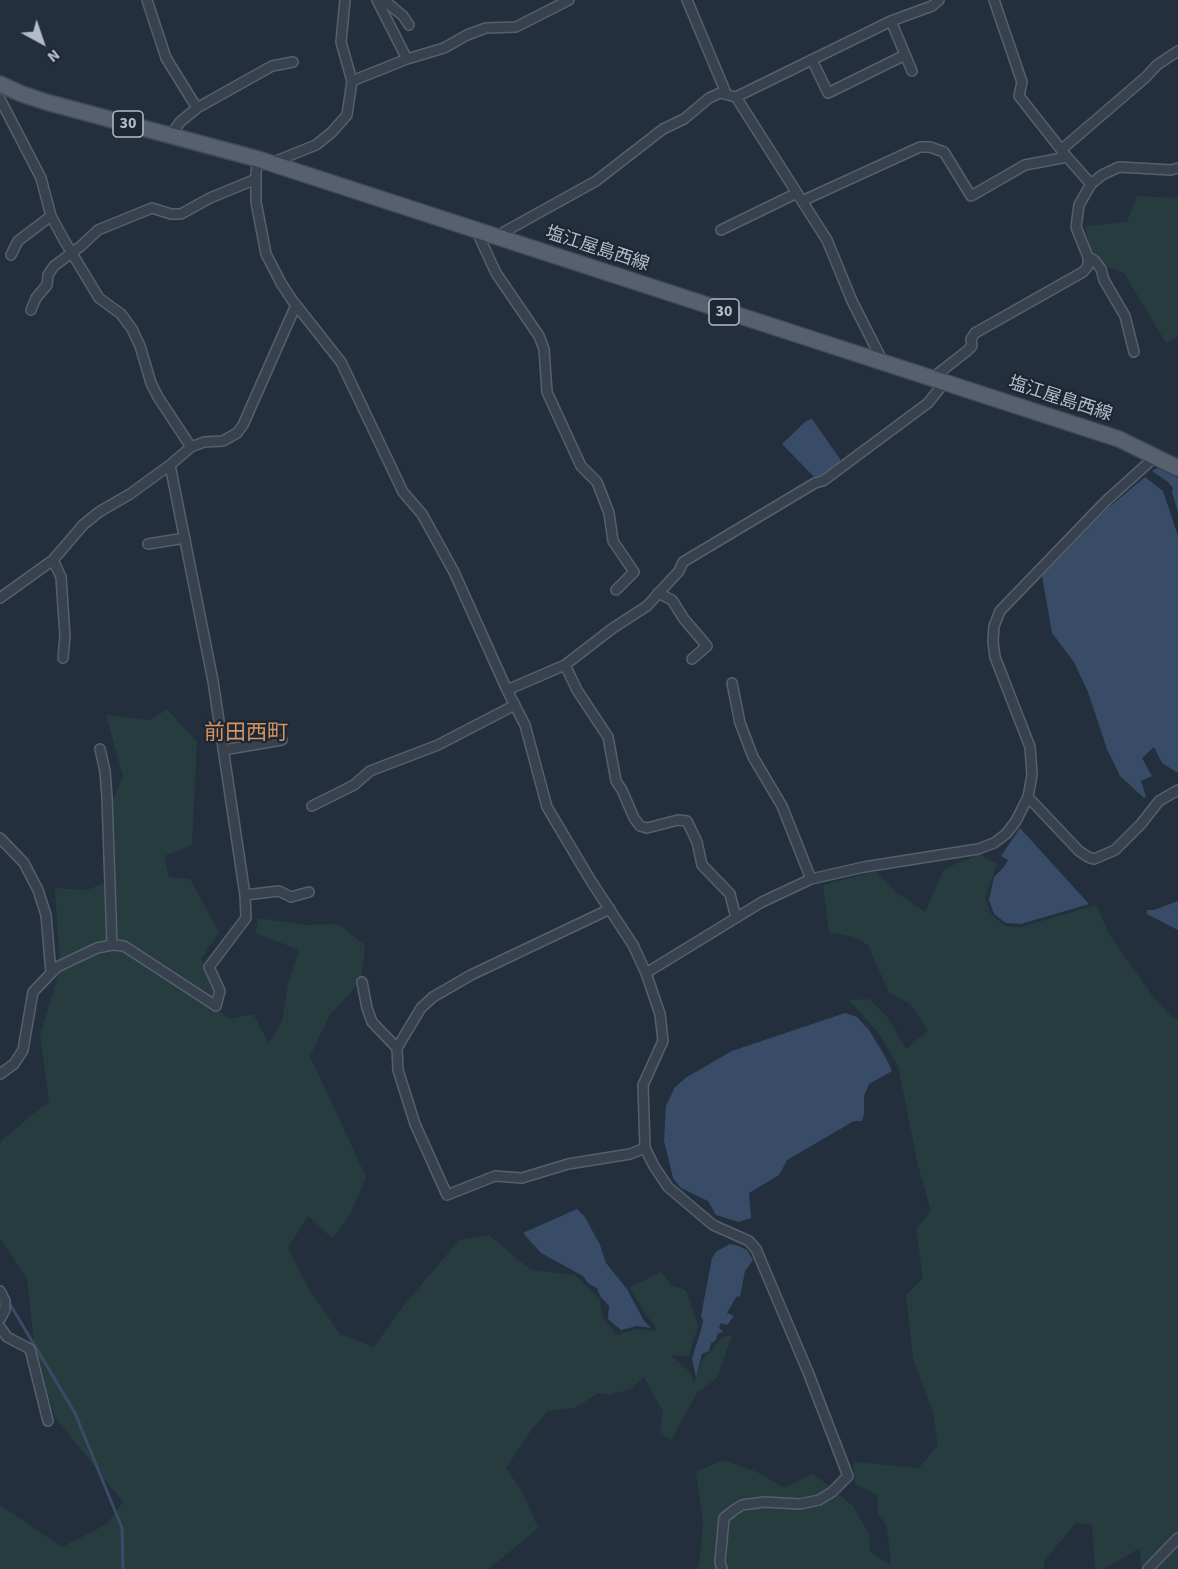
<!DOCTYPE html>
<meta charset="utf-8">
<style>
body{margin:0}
#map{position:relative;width:1178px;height:1569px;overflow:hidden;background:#242f3e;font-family:"Source Sans 3",sans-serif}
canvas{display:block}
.north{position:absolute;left:12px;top:12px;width:60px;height:60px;-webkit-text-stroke:4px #1d2633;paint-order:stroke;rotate:140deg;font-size:16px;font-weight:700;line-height:24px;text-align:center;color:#b4bcc9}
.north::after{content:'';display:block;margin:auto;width:21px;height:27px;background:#b4bcc9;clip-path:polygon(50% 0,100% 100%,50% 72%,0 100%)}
</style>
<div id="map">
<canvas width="1178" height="1569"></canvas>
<div class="north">N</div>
</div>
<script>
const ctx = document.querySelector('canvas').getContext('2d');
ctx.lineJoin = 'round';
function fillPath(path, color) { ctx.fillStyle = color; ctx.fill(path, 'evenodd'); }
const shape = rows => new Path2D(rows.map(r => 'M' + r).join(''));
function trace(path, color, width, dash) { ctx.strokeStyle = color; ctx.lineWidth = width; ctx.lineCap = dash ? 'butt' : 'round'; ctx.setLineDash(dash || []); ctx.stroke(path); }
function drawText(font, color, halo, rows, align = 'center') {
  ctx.font = font + ' "Source Sans 3","Noto Sans JP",sans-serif'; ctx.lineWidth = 4.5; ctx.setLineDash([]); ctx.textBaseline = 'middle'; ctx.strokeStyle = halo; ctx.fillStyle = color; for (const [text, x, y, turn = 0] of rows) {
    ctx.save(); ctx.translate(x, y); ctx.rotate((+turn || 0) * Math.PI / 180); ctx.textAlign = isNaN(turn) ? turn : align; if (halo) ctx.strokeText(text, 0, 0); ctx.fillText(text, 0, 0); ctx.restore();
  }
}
const green = shape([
 [1137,196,1178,198,1178,336,1166,343,1124,273,1090,261,1086,226,1127,222],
 [167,709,197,742,192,845,164,856,169,877,190,879,219,932,201,959,214,988,217,1010,230,1019,253,1014,269,1043,282,1021,288,985,299,950,256,933,258,918,306,925,339,924,365,945,361,981,330,1015,310,1056,366,1177,352,1211,333,1239,308,1216,288,1248,310,1291,340,1334,374,1347,405,1304,459,1240,489,1235,531,1270,575,1275,600,1299,602,1317,617,1335,636,1329,653,1331,656,1329,629,1288,661,1272,671,1285,686,1290,698,1325,689,1356,670,1355,689,1371,694,1382,703,1359,723,1337,732,1335,717,1378,697,1393,671,1440,660,1434,663,1412,644,1377,631,1389,609,1395,599,1393,575,1408,548,1411,532,1429,506,1468,523,1493,538,1528,489,1569,0,1569,0,1505,62,1547,107,1524,123,1502,55,1417,35,1352,27,1279,0,1238,0,1145,2,1140,49,1101,40,1035,60,971,55,888,87,890,114,879,111,804,123,776,106,715,151,720],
 [979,854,997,864,985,898,991,914,1005,926,1021,927,1096,905,1109,934,1154,998,1174,1019,1178,1019,1178,1569,1141,1569,1140,1548,1104,1569,1095,1569,1092,1525,1076,1523,1045,1560,1043,1569,697,1569,700,1559,703,1521,696,1472,723,1460,757,1472,785,1488,813,1473,853,1506,869,1534,870,1551,891,1566,887,1527,878,1514,877,1495,855,1484,853,1462,919,1468,938,1445,933,1412,913,1359,906,1295,923,1278,916,1229,931,1211,918,1165,898,1066,878,1032,849,1000,869,999,888,1018,906,1049,928,1030,910,1004,889,993,868,945,853,937,829,932,823,885,876,871,897,893,925,912,944,869]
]);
const water = shape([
 [812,419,840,459,840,463,821,478,816,479,782,444,806,421],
 [1157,468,1178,478,1178,512,1172,492,1173,488,1168,482,1152,471],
 [1145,477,1163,491,1178,536,1178,773,1162,763,1154,747,1142,758,1152,776,1141,781,1146,797,1144,798,1120,776,1107,749,1088,692,1074,662,1052,633,1042,576,1107,509],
 [1020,828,1089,904,1021,924,1006,923,994,914,989,900,994,877,1004,867,1008,860,1001,856],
 [1178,901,1178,930,1147,914,1147,910,1154,910],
 [845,1013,857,1017,869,1030,886,1058,892,1071,869,1084,864,1096,864,1114,862,1121,854,1121,787,1160,779,1175,749,1193,751,1218,739,1222,716,1215,708,1201,681,1188,673,1178,664,1141,666,1106,675,1087,687,1077,732,1051],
 [577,1209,585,1217,600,1245,606,1263,627,1289,644,1321,651,1328,637,1326,621,1330,608,1319,609,1306,600,1296,597,1288,589,1284,583,1276,541,1253,523,1233],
 [730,1244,739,1246,747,1250,753,1260,745,1271,740,1296,736,1297,727,1313,734,1316,727,1325,721,1323,719,1328,724,1332,718,1333,716,1340,711,1343,709,1351,702,1354,696,1377,692,1358,701,1330,703,1321,701,1316,712,1258,717,1251]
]);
const stream = shape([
 [8,1301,75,1413,122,1528,123,1569]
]);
const street = shape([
 [147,0,166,58,197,108],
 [345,0,341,42,352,81],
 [377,0,407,59],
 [384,0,403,16,409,25],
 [687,0,726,93],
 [994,0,1022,82,1019,96,1067,157],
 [891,21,912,71],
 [812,60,828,93,905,55],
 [736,97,891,21,932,6,939,0],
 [0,99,41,178,51,216,64,240,99,298,121,314,132,329,140,346,151,383,158,397,191,447],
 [171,135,180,122,197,108,272,66,293,62],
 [1061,150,1146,77,1157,65,1178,51],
 [258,159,256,173,256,202,266,254,281,283,292,300,341,362,403,492,422,514,454,572,507,690,525,725,547,807,591,881,633,945,646,973,660,1014,663,1041,643,1085,645,1148,654,1166,668,1187,713,1225,749,1241,756,1249,808,1372,848,1476,832,1492,819,1500,800,1504,764,1502,742,1505,734,1510,724,1518,720,1562,722,1569],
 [271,163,316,145,332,132,347,115,352,81,407,59,444,48,467,35,486,28,516,27,569,0],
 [721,230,797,193],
 [477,232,496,273,539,336,544,349,547,392,581,466,597,482,609,513,613,541,634,572,616,590],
 [495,237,596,181,663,129,684,119,709,98,720,93,736,97,802,201],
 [11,255,18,241,51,216],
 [1088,257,1094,260,1101,269,1104,280,1125,316,1134,352],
 [31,310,36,298,47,285,48,275,54,266,81,246,98,230,152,208,171,214,181,214,210,198,256,179],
 [883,362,852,301,827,240,802,201,920,147,930,147,944,152,971,196,1025,165,1067,157,1091,184],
 [931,379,967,351,972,346,971,339,975,333,1083,272,1088,266,1088,257,1076,227,1079,205,1091,184,1102,175,1119,167,1171,170,1178,168],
 [148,544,185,538],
 [658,593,672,600,684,619,707,646,692,659],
 [0,598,53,560],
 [63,658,65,636,61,577,53,560,83,525,99,512,130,494,170,465],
 [565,665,577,690,608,737,616,781,622,790,634,818,640,826,647,828,678,820,687,821,697,842,702,865,730,894,736,918],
 [732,683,740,723,753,757,782,806,811,879],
 [507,690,565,665,613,628,647,606,679,571,683,562,815,483,823,481,928,403,944,383],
 [100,749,105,771,107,797,112,945],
 [223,750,282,740],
 [1028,797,1079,851,1088,857,1094,859,1115,850,1141,824,1159,801,1178,790],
 [312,806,354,785,370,771,438,745,515,705],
 [0,838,24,863,38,890,46,915,51,973],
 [245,895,279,891,291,897,309,892],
 [646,973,762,902,811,879,864,867,978,849,994,843,1006,834,1016,821,1028,797,1032,775,1030,747,995,657,993,642,994,626,1000,611,1106,501,1156,456],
 [362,982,367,1008,372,1022,397,1048,398,1070,415,1124,447,1195,495,1176,522,1178,568,1164,630,1154,645,1148],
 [397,1048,421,1008,433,997,471,975,610,909],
 [0,1074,14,1064,23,1050,33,992,57,967,97,948,112,945,124,946,216,1006,220,991,209,967,246,918,245,895,213,681,170,465,191,447,204,442,223,441,237,433,243,425,296,305],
 [0,1291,5,1301,5,1310,0,1319],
 [0,1327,7,1337,30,1349,48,1421],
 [1148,1569,1178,1538]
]);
const primary = shape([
 [0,84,22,94,46,102,258,159,1119,439,1178,468]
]);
const shields = [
 [128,124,30],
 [724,312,30]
];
const shieldNames = [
 ["30",128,124],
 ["30",724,312]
];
const streetNames = [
 ["塩江屋島西線",597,250,18],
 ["塩江屋島西線",1060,400,18]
];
const quarterNames = [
 ["前田西町",246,734]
];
fillPath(green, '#263c3f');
fillPath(water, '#394c67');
trace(stream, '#394c67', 3);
trace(street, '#565f6c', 12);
trace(primary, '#414a57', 18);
trace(street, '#38414e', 9);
trace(primary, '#56606e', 15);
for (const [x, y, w] of shields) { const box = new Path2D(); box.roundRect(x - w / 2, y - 13, w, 26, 4.5); ctx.fillStyle = '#1d2633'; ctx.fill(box); trace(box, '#b4bcc9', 1.5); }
drawText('bold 16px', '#b4bcc9', null, shieldNames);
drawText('18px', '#b4bcc9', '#1d2633', streetNames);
drawText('21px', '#d59563', '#1d2633', quarterNames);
</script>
